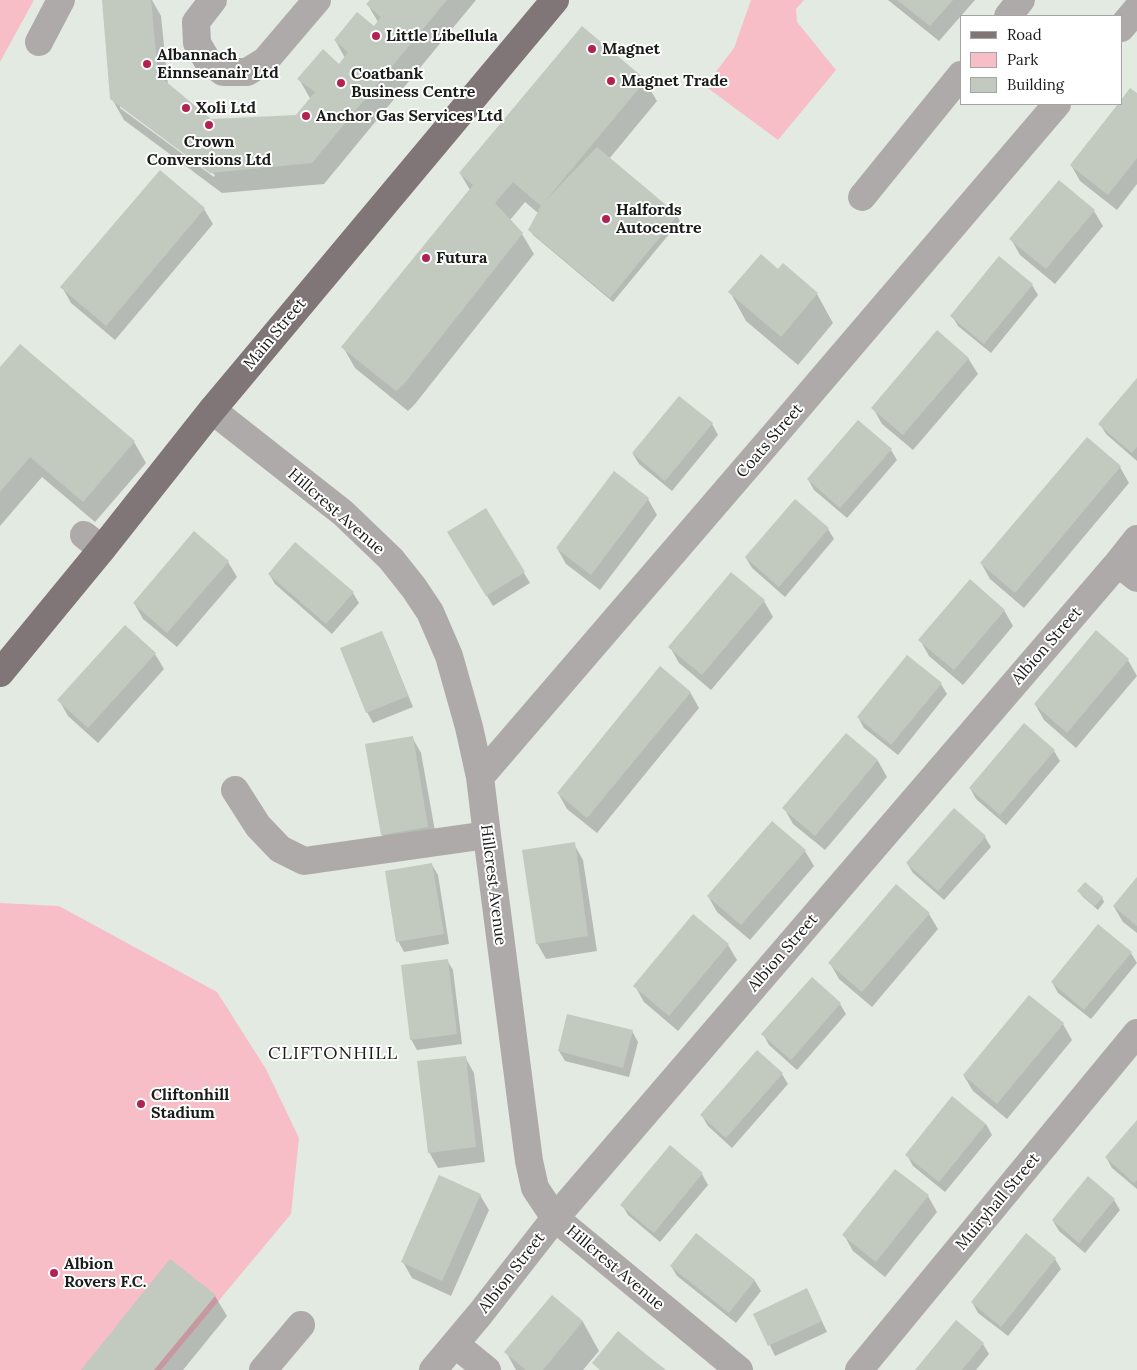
<!DOCTYPE html>
<style>
body{margin:0}
#map{position:relative;width:1137px;height:1370px;overflow:hidden;background:#e3eae1;font-family:Lora,serif}
canvas{display:block}
.legend{position:absolute;left:960px;top:15px;width:162px;height:90px;box-sizing:border-box;background:#fff;border:1px solid #a3a4a3;margin:0;padding:6px 9px;list-style:none;font-size:15px;color:#1a1c19}
.legend li{display:flex;align-items:center;gap:10px;height:25px}
.legend b{width:25px;border:1px solid #a3a4a3}
</style>
<div id="map">
<canvas width="1137" height="1370"></canvas>
<ul class="legend">
<li><b style="height:6px;background:#807677"></b>Road</li>
<li><b style="height:14px;background:#f8bec7"></b>Park</li>
<li><b style="height:14px;background:#c2c9bf"></b>Building</li>
</ul>
</div>
<script>
const ctx = document.querySelector('canvas').getContext('2d');
ctx.lineJoin = 'round';
function fillPath(path, color) { ctx.fillStyle = color; ctx.fill(path, 'evenodd'); }
const shape = rows => new Path2D(rows.map(r => 'M' + r).join(''));
function trace(path, color, width, dash) { ctx.strokeStyle = color; ctx.lineWidth = width; ctx.lineCap = dash ? 'butt' : 'round'; ctx.setLineDash(dash || []); ctx.stroke(path); }
function drawText(font, color, halo, rows, align = 'center') {
  ctx.font = font + ' Lora,serif'; ctx.lineWidth = 4; ctx.setLineDash([]); ctx.textBaseline = 'middle'; ctx.strokeStyle = halo; ctx.fillStyle = color; for (const [text, x, y, turn = 0] of rows) {
    ctx.save(); ctx.translate(x, y); ctx.rotate((+turn || 0) * Math.PI / 180); ctx.textAlign = isNaN(turn) ? turn : align; if (halo) ctx.strokeText(text, 0, 0); ctx.fillText(text, 0, 0); ctx.restore();
  }
}
const green = shape([
 [0,0,34,0,0,62],
 [751,0,804,0,796,9,797,22,836,70,778,140,705,86,734,48],
 [0,903,59,906,217,992,266,1069,299,1138,291,1214,161,1370,0,1370]
]);
const shadow = shape([
 [103,0,152,0,161,16,168,85,211,120,297,116,311,100,299,79,339,66,345,58,335,40,374,28,378,22,368,5,372,0,476,0,324,184,222,193,124,120,112,99],
 [120,105,215,175,214,177,120,108],
 [888,0,975,0,939,41],
 [645,81,657,101,609,159,677,216,680,221,613,302,533,235,530,230,538,213,525,202,510,220,522,234,534,254,415,404,408,411,355,368,343,347,470,190,460,173],
 [1130,89,1137,95,1137,184,1117,210,1080,181,1071,165,1119,104,1121,104,1121,102],
 [204,209,213,224,115,340,71,303,62,287],
 [1094,211,1103,226,1055,284,1020,255,1011,239],
 [1032,285,1038,295,991,353,958,326,952,316],
 [730,292,817,294,833,323,798,365,746,321],
 [968,358,978,374,913,450,882,424,873,408],
 [0,369,134,442,146,463,95,522,42,477,0,526],
 [1137,380,1137,461,1106,434,1100,424],
 [712,424,718,435,672,491,639,464,633,454],
 [1087,439,1120,467,1129,483,1024,608,990,579,981,563],
 [891,450,897,460,847,518,814,490,808,479],
 [648,499,657,515,600,590,566,564,557,548],
 [828,529,834,539,785,597,752,568,746,558],
 [449,532,524,573,530,583,493,606],
 [228,562,237,577,177,647,143,619,134,603],
 [269,574,353,593,359,603,332,634,275,584],
 [764,601,773,617,711,690,679,663,670,647],
 [1004,610,1013,626,963,685,929,656,920,640],
 [381,632,387,643,413,707,373,723,367,712],
 [1096,632,1128,660,1137,676,1076,748,1044,720,1035,704],
 [155,654,164,669,98,743,68,716,59,700],
 [941,684,947,694,898,755,864,728,858,717],
 [690,692,699,708,597,833,567,809,558,793],
 [846,734,878,761,887,777,825,850,793,824,784,808],
 [412,737,421,753,437,842,391,850,382,835],
 [1054,751,1060,761,1006,825,976,799,970,788],
 [985,837,991,847,944,900,913,873,907,863],
 [574,844,583,860,597,951,546,959,537,943],
 [805,851,814,866,750,940,717,912,708,896],
 [432,865,438,875,449,944,404,952,398,941],
 [1137,879,1137,933,1123,922,1114,907],
 [1079,891,1102,897,1104,902,1098,910,1082,896],
 [929,914,938,929,872,1007,839,979,830,963],
 [728,945,737,960,678,1031,644,1002,635,986],
 [1131,953,1137,963,1091,1019,1058,993,1052,982],
 [447,960,453,970,462,1044,417,1050,411,1039],
 [840,1004,846,1014,797,1070,769,1045,763,1034],
 [1063,1024,1072,1040,1007,1119,973,1091,964,1076],
 [632,1031,638,1042,629,1077,565,1061,559,1051],
 [465,1057,474,1073,485,1162,438,1168,429,1152],
 [782,1074,788,1084,732,1148,708,1126,702,1116],
 [1137,1122,1137,1189,1112,1168,1106,1157],
 [986,1124,992,1135,945,1192,913,1166,907,1155],
 [702,1174,708,1185,660,1242,628,1215,622,1205],
 [480,1195,489,1210,451,1296,412,1278,403,1262],
 [928,1196,937,1212,885,1277,853,1251,844,1235],
 [1114,1200,1120,1210,1085,1253,1059,1231,1053,1221],
 [696,1235,755,1281,761,1291,736,1323,677,1276,671,1266],
 [1026,1235,1055,1259,1061,1269,1008,1336,978,1313,972,1302],
 [170,1260,215,1296,227,1316,183,1370,82,1370],
 [552,1297,583,1322,599,1351,583,1370,516,1370,506,1352],
 [812,1300,827,1332,775,1356,755,1314],
 [983,1344,989,1354,976,1370,916,1370]
]);
const building = shape([
 [102,0,151,0,158,75,211,119,296,115,315,92,297,79,323,49,339,64,348,52,334,40,357,12,374,26,381,17,366,4,370,0,447,0,312,163,210,173,110,99],
 [897,0,953,0,930,26],
 [582,26,646,80,545,201,597,147,678,215,610,298,528,230,541,206,513,182,495,203,523,233,404,384,396,391,341,347,473,185,459,173],
 [1130,88,1137,93,1137,158,1108,195,1070,165,1118,104,1121,104,1121,100],
 [160,170,205,208,106,326,60,287],
 [1059,180,1095,210,1046,269,1009,239],
 [761,254,778,269,783,263,818,293,781,337,728,292],
 [999,256,1033,284,984,344,950,316],
 [937,330,969,358,903,435,871,408],
 [20,344,135,441,83,502,30,457,0,492,0,367],
 [1137,378,1137,447,1132,453,1098,424],
 [679,396,713,423,665,481,632,453],
 [858,420,892,449,840,508,807,479],
 [1087,437,1121,466,1015,593,980,563],
 [614,471,649,498,591,575,556,548],
 [795,499,829,528,779,587,745,557],
 [486,508,525,572,486,596,447,532],
 [194,531,229,561,167,633,133,603],
 [295,542,354,592,326,624,268,574],
 [731,572,765,600,702,675,668,647],
 [970,579,1005,610,954,670,918,640],
 [125,625,156,653,88,728,57,700],
 [1096,630,1129,659,1067,733,1034,704],
 [382,631,408,696,366,713,340,648],
 [907,655,942,683,891,745,857,717],
 [660,666,691,692,587,818,557,793],
 [1024,723,1055,750,1000,815,969,788],
 [846,733,878,760,815,836,782,808],
 [413,736,428,827,381,835,365,744],
 [954,808,986,836,938,891,906,863],
 [772,821,806,850,741,925,707,896],
 [575,842,588,936,536,944,522,850],
 [432,863,444,934,396,942,385,871],
 [1137,877,1137,926,1113,906],
 [1085,882,1103,897,1095,906,1077,891],
 [896,884,930,913,862,992,828,963],
 [693,914,729,944,669,1016,633,986],
 [1098,924,1132,952,1084,1010,1051,982],
 [448,959,457,1034,410,1040,401,965],
 [812,977,841,1003,791,1060,761,1034],
 [1029,995,1064,1023,997,1104,963,1075],
 [567,1014,633,1030,623,1068,558,1051],
 [757,1050,783,1073,726,1138,700,1115],
 [466,1056,476,1147,428,1153,417,1061],
 [952,1096,986,1124,939,1182,905,1155],
 [1137,1120,1137,1180,1134,1183,1105,1157],
 [670,1145,703,1173,654,1233,620,1205],
 [895,1169,929,1195,876,1262,842,1235],
 [439,1175,481,1194,442,1281,401,1262],
 [1088,1176,1115,1199,1079,1243,1052,1220],
 [696,1233,755,1280,729,1313,670,1266],
 [1026,1233,1056,1258,1001,1327,971,1302],
 [170,1259,216,1295,154,1370,81,1370],
 [807,1288,822,1321,768,1346,753,1314],
 [552,1295,583,1321,543,1370,526,1370,504,1352],
 [956,1320,984,1343,962,1370,915,1370],
 [618,1331,647,1355,666,1370,600,1370,592,1363]
]);
const minor = shape([
 [213,0,196,22,197,43,207,60,223,72,247,72,265,61,317,0],
 [1008,16,1021,0],
 [1121,28,1137,9],
 [39,42,61,0],
 [862,197,961,75],
 [212,410,343,513,391,559,414,588,430,612,449,656,469,727,480,777,487,835,529,1161,535,1188,555,1218,739,1370],
 [84,535,102,549],
 [1118,563,1137,578],
 [480,777,788,419,1057,104],
 [235,790,258,826,280,849,304,861,487,835],
 [455,1344,487,1370],
 [263,1370,301,1325],
 [433,1370,480,1314,555,1218,1118,563,1137,539],
 [859,1370,1137,1033]
]);
const major = shape([
 [0,673,102,549,212,410,555,0]
]);
const markers = [
 [376,36,5,"#b22152"],
 [592,49,5,"#b22152"],
 [147,64,5,"#b22152"],
 [611,81,5,"#b22152"],
 [341,83,5,"#b22152"],
 [186,108,5,"#b22152"],
 [306,116,5,"#b22152"],
 [209,125,5,"#b22152"],
 [606,219,5,"#b22152"],
 [426,258,5,"#b22152"],
 [141,1104,5,"#b22152"],
 [54,1273,5,"#b22152"]
];
const poiNames = [
 ["Little Libellula",386,36],
 ["Magnet",602,49],
 ["Albannach",157,55],
 ["Einnseanair Ltd",157,73],
 ["Coatbank",351,74],
 ["Business Centre",351,92],
 ["Magnet Trade",621,81],
 ["Xoli Ltd",196,108],
 ["Anchor Gas Services Ltd",316,116],
 ["Crown",209,142,"center"],
 ["Conversions Ltd",209,160,"center"],
 ["Halfords",616,210],
 ["Autocentre",616,228],
 ["Futura",436,258],
 ["Cliftonhill",151,1095],
 ["Stadium",151,1113],
 ["Albion",64,1264],
 ["Rovers F.C.",64,1282]
];
const streetNames = [
 ["Main Street",275,334,-50],
 ["Coats Street",770,441,-49],
 ["Hillcrest Avenue",336,512,41],
 ["Albion Street",1047,646,-49],
 ["Hillcrest Avenue",493,885,83],
 ["Albion Street",783,953,-49],
 ["Muiryhall Street",998,1202,-50],
 ["Hillcrest Avenue",615,1268,40],
 ["Albion Street",512,1273,-52]
];
const neighbourhoodNames = [
 ["CLIFTONHILL",333,1054]
];
fillPath(green, '#f8bec7');
fillPath(shadow, '#0003');
fillPath(building, '#c2c9bf');
trace(minor, '#afaaaa', 28);
trace(major, '#807677', 28);
for (const [x, y, r, color] of markers) { const dot = new Path2D(); dot.arc(x, y, r, 0, 2 * Math.PI); ctx.fillStyle = color; ctx.fill(dot); trace(dot, '#fff', 2); }
drawText('bold 16px', '#1a1c19', '#fff', poiNames, 'left');
drawText('16px', '#1a1c19', '#fff', streetNames);
ctx.letterSpacing = '1px';
drawText('18px', '#1a1c19', '#fff', neighbourhoodNames);
ctx.letterSpacing = '0px';
</script>
